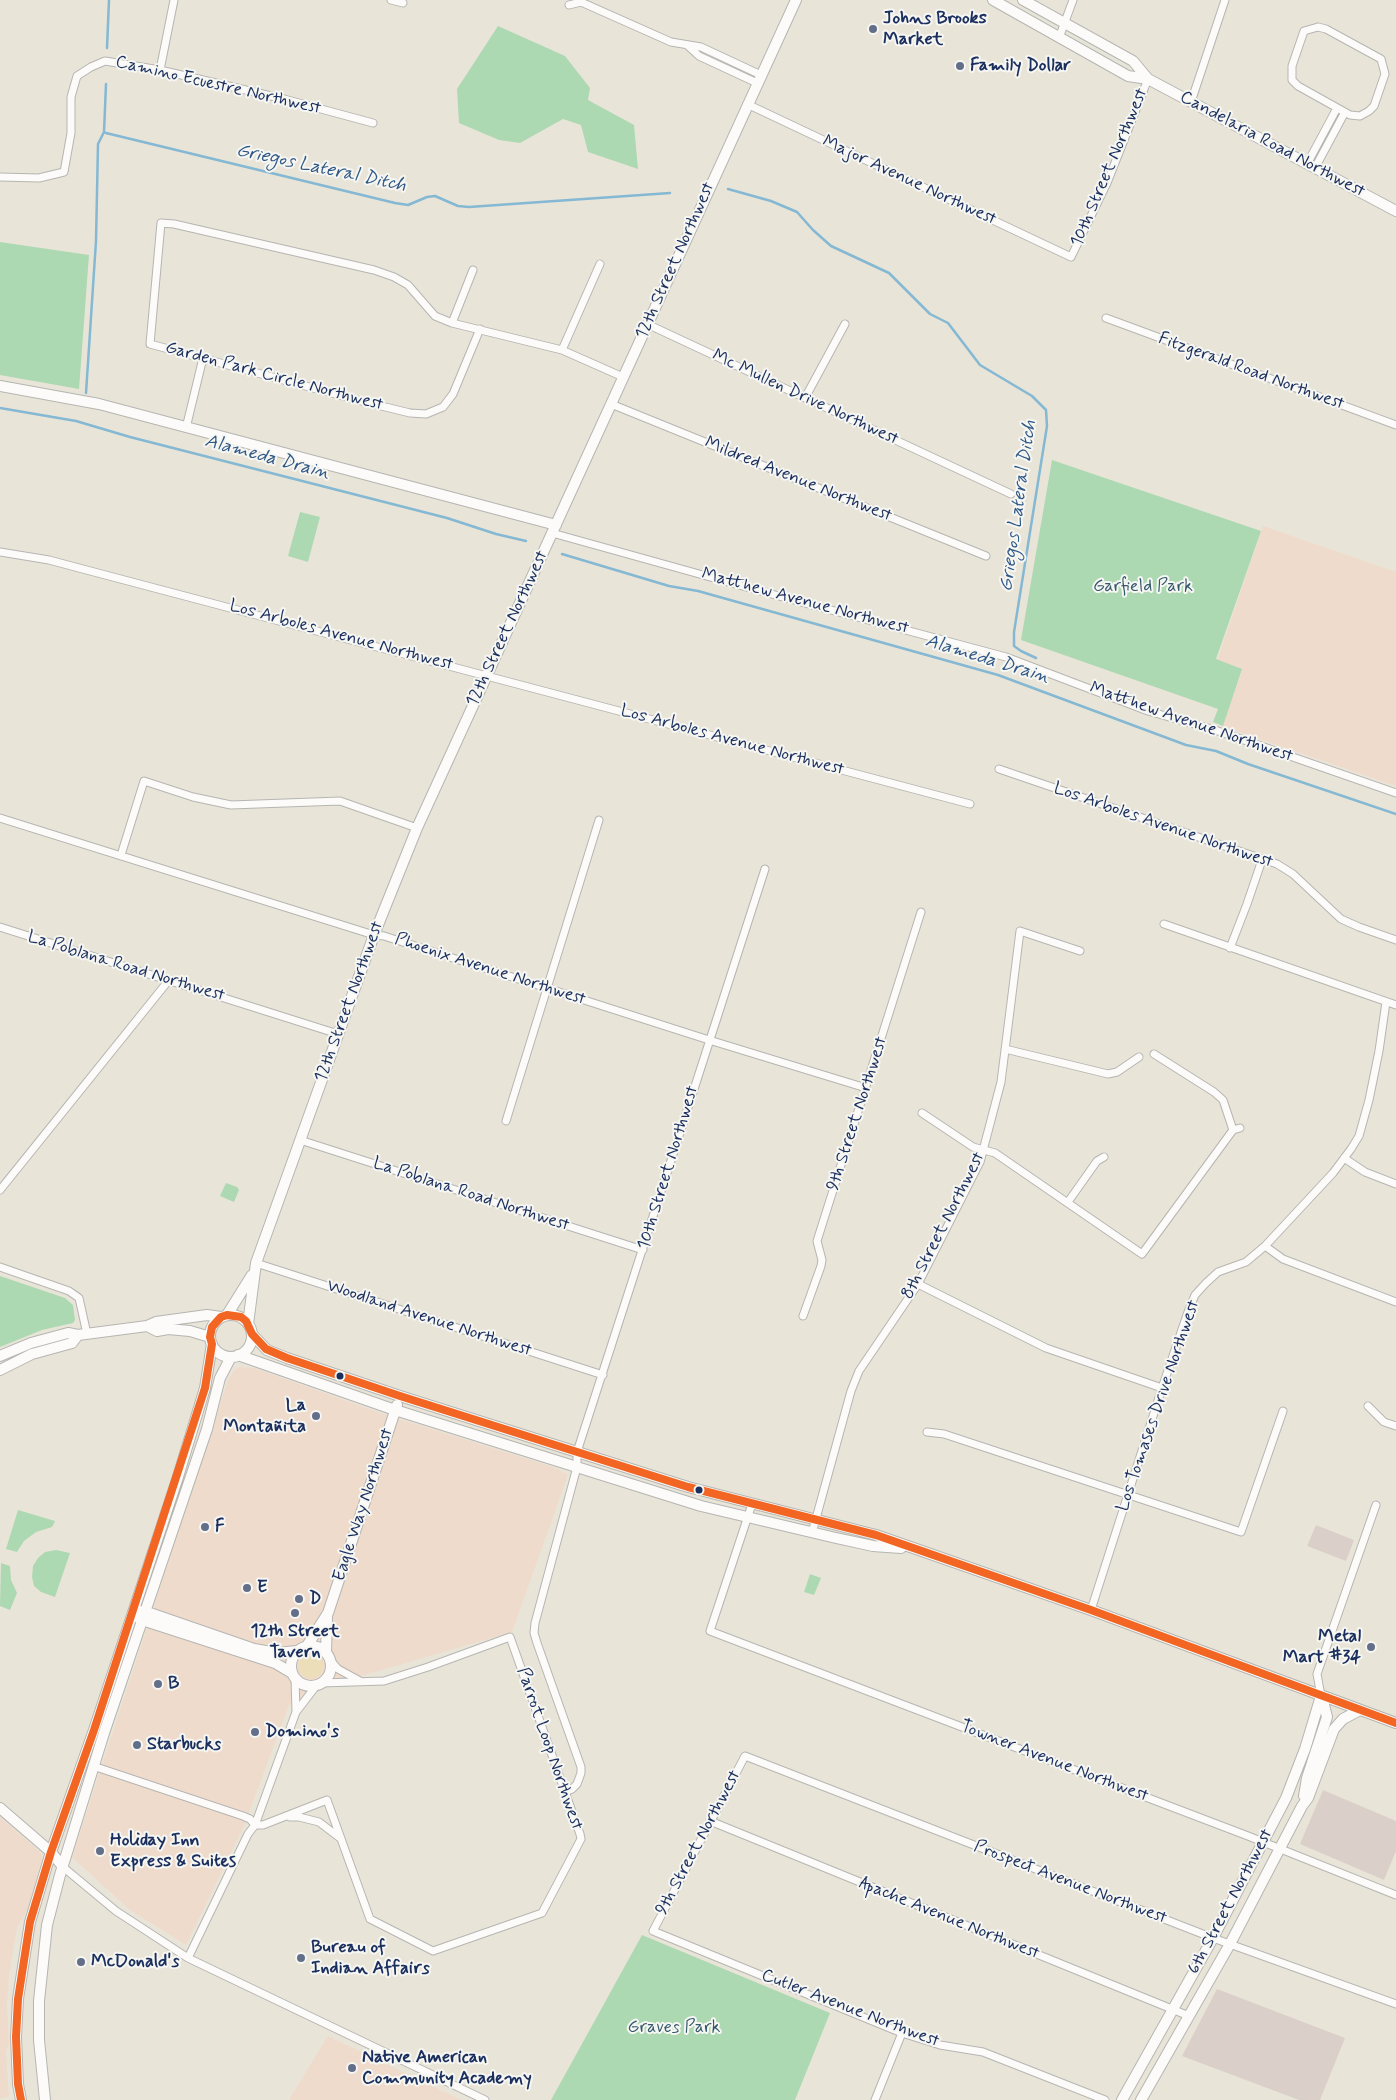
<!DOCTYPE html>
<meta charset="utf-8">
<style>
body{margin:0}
canvas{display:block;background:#e9e4d8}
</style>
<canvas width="1396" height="2100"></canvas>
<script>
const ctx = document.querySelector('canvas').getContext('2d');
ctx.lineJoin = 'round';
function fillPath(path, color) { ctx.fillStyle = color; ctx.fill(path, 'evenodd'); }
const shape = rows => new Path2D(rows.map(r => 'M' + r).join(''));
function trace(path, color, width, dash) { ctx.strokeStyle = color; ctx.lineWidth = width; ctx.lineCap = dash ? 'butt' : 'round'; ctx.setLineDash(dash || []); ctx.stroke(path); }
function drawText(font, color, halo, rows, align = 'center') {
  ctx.font = font + ' Mynerve,sans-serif'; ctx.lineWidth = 4; ctx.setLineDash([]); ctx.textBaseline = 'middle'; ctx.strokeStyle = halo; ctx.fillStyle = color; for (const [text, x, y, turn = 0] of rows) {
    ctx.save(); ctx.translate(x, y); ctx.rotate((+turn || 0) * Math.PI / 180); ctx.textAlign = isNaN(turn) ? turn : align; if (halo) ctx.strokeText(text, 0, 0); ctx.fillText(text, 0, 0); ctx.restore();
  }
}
const built = shape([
 [1263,526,1396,572,1396,786,1222,726,1242,671,1217,661],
 [240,1367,254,1368,383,1414,556,1468,568,1475,512,1632,320,1688,289,1705,244,1826,186,1945,130,1910,72,1857,228,1380,234,1370],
 [0,1817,41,1853,42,1859,28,1908,17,1928,9,1975,7,2006,9,2044,6,2052,9,2096,0,2099],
 [328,2036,461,2100,289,2100]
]);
const industrial = shape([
 [1316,1525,1354,1540,1346,1561,1307,1546],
 [1323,1790,1396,1821,1396,1851,1384,1880,1300,1844],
 [1217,1989,1345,2038,1320,2100,1299,2100,1182,2056]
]);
const green = shape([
 [498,26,565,56,590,88,588,100,634,125,638,169,588,152,581,125,563,119,520,143,499,140,459,123,457,89],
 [0,242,89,255,79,389,0,375],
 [1052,460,1261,531,1216,659,1242,669,1223,726,1213,722,1218,709,1021,640],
 [300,512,320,517,308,562,288,556],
 [226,1183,237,1187,239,1190,234,1202,220,1196],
 [0,1276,65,1298,73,1305,75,1320,73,1323,42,1330,0,1347],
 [18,1510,55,1521,52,1527,36,1532,24,1541,17,1552,6,1549],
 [56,1550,70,1553,55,1597,41,1592,34,1586,32,1577,33,1566,38,1558,45,1552],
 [1,1563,10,1566,11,1580,17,1593,10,1610,0,1606],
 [810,1574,821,1578,814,1595,804,1592],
 [642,1935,830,2013,795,2100,551,2100]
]);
const sand = shape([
 '299 1666a12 12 0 1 1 24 0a12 12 0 1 1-24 0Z'
]);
const stream = shape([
 [107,48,109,0],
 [106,84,104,132,106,133,395,203,408,205,427,197,435,196,458,206,469,207,670,193],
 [728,189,771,201,797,212,813,230,831,246,889,273,930,314,948,323,980,365,1032,396,1046,410,1047,426,1014,632,1014,646,1021,651,1036,658],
 [86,393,96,241,98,144,104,132],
 [0,408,76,421,130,437,447,518,496,534,526,541],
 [562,554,669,586,698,591,998,675,1186,745,1216,751,1248,764,1396,814]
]);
const street = shape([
 [391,0,403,3],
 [569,5,581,2,671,42,701,47,761,75],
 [1318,27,1326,29,1381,59,1385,74,1374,106,1369,111,1360,116,1350,115,1298,86,1292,80,1292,66,1304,31,1318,27],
 [1059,38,1073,0],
 [687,45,699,56,757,83],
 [160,70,174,0],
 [1191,102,1225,0],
 [747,104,1071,257,1107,183,1148,79],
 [1307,164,1337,108],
 [1315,168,1345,112],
 [0,177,39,178,64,172,71,133,71,97,77,76,91,67,105,61,160,70,284,99,373,123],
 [1106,318,1396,425],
 [452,323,473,270],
 [647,324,1011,494],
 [480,329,453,394,443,407,426,414,410,413,365,402,150,344,161,223,174,224,374,270,394,277,408,285,435,316,452,323,562,350,623,377],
 [562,350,600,264],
 [805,398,845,324],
 [611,404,986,556],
 [186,428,203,358],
 [552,533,764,592,1006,657,1148,711,1215,730,1396,793],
 [0,552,49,560,79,568,970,804],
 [999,769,1277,864,1293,874,1341,919,1359,927,1396,940],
 [0,818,374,935,384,936,709,1040,866,1088],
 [121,855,144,781,193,797,231,805,340,801,417,828],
 [1164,924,1396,1005],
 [0,927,338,1034],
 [1230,948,1247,904,1262,860],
 [1005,1049,1108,1074,1117,1072,1139,1057],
 [1154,1054,1214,1092,1223,1100,1233,1130],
 [922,1113,973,1147,995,1153,1142,1254,1233,1130,1240,1128],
 [506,1121,599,820],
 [300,1140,643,1250],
 [1344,1158,1365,1172,1396,1184],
 [0,1190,169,980],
 [1068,1202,1097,1161,1104,1157],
 [1265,1246,1283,1259,1396,1302],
 [256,1263,603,1375],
 [0,1267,69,1291,79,1298,87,1334],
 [918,1284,1046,1348,1162,1388],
 [803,1316,821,1266,822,1260,817,1241,921,912],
 [1368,1406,1384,1422,1396,1426],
 [927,1432,944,1434,1241,1532,1283,1411],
 [752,1504,710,1631,1248,1836,1396,1895],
 [812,1533,851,1391,859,1371,918,1284,980,1162,1001,1082,1020,931,1080,951],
 [1091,1610,1162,1388,1188,1312,1195,1295,1206,1283,1218,1272,1246,1262,1265,1246,1333,1173,1351,1149,1359,1136,1369,1100,1379,1051,1386,1002],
 [331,1661,338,1669,360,1681],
 [295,1678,296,1712],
 [1321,1696,1317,1674,1376,1505],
 [93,1766,243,1816,250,1819,255,1825,263,1825,327,1800,370,1919,433,1951,542,1913,581,1839,580,1834,510,1637,428,1667,384,1681,321,1683],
 [565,1792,572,1789,577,1784,581,1773,581,1767,537,1643,534,1633,535,1623,577,1467,577,1452,765,869],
 [290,1817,299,1817,319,1822,340,1838],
 [710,1821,1189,2016],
 [63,1867,116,1911,188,1958,485,2100],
 [188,1958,248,1834,255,1825,296,1712,316,1686],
 [875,2100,902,2033],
 [1105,2100,983,2052,940,2045,902,2033,653,1931,745,1756,1213,1938,1396,2004]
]);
const secondary = shape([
 [993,0,1128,76,1148,79,1396,211],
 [1023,0,1133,61,1148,79],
 [0,386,99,404,556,525],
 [227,1315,252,1275],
 '210 1336a21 21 0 1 1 42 0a21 21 0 1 1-42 0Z',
 [248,1324,256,1263,374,935,417,828,796,0],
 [147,1326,157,1331,168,1329,190,1331,210,1337],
 [252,1334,267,1350,287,1358,400,1396,688,1487,876,1535,1091,1610,1396,1723],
 [238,1355,395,1410,701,1506,836,1538,873,1546,901,1548],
 [0,1356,31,1343,68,1333,78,1335,147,1326,156,1322,207,1315,221,1317],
 [0,1370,32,1354,72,1343,78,1335],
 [138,1612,144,1611,254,1649,277,1653,297,1651],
 [137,1617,142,1620,275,1663,292,1673],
 '291 1666a20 20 0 1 1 40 0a20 20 0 1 1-40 0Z',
 [307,1646,328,1613,397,1405],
 [326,1652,327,1617],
 [1304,1796,1307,1778,1327,1717,1322,1697],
 [0,1808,51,1852,63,1867],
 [21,2100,18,2084,16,2037,18,1999,30,1922,51,1852,94,1730,177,1480,205,1388,212,1344],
 [45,2100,39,2040,39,2001,47,1925,60,1875,104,1733,207,1429,220,1378,231,1357],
 [1122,2100,1213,1938,1286,1798,1305,1749,1321,1696],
 [1141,2100,1230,1944,1302,1806,1308,1798,1334,1729,1343,1719,1360,1710]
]);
const bus1 = shape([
 [21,2100,18,2084,16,2037,18,1999,30,1922,51,1852,94,1730,205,1388,212,1344,210,1337,212,1327,221,1317,227,1315,241,1317,246,1321,252,1334,266,1349,287,1358,400,1396,688,1487,876,1535,1091,1610,1396,1723]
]);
const markers = [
 [873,29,5,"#636e89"],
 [960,66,5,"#636e89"],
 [340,1376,4.5,"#1b2f5e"],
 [316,1416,5,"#636e89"],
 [699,1490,4.5,"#1b2f5e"],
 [205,1527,5,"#636e89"],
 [247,1588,5,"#636e89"],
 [299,1599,5,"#636e89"],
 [295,1613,5,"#636e89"],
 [1371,1647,5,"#636e89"],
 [158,1684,5,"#636e89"],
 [255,1732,5,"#636e89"],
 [137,1745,5,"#636e89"],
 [100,1851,5,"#636e89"],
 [301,1958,5,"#636e89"],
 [81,1962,5,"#636e89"],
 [352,2068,5,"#636e89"]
];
const poiNames = [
 ["Johns Brooks",883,19],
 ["Market",883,40],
 ["Family Dollar",970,66],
 ["La",306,1406,"right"],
 ["Montañita",306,1427,"right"],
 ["F",215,1527],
 ["E",257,1588],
 ["D",309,1599],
 ["12th Street",295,1632,"center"],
 ["Tavern",295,1653,"center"],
 ["Metal",1361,1637,"right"],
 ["Mart #34",1361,1658,"right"],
 ["B",168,1684],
 ["Domino's",265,1732],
 ["Starbucks",147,1745],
 ["Holiday Inn",110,1841],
 ["Express & Suites",110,1862],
 ["Bureau of",311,1948],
 ["Indian Affairs",311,1969],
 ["McDonald's",91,1962],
 ["Native American",362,2058],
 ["Community Academy",362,2079]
];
const streetNames = [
 ["Camino Ecuestre Northwest",218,86,13],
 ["Candelaria Road Northwest",1272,145,28],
 ["10th Street Northwest",1110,168,-67],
 ["Major Avenue Northwest",909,181,25],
 ["12th Street Northwest",676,261,-66],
 ["Fitzgerald Road Northwest",1251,372,20],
 ["Garden Park Circle Northwest",274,377,15],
 ["Mc Mullen Drive Northwest",805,398,25],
 ["Mildred Avenue Northwest",798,480,22],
 ["Matthew Avenue Northwest",805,602,15],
 ["12th Street Northwest",508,629,-65],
 ["Los Arboles Avenue Northwest",341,636,15],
 ["Matthew Avenue Northwest",1191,723,19],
 ["Los Arboles Avenue Northwest",732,741,15],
 ["Los Arboles Avenue Northwest",1163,826,19],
 ["La Poblana Road Northwest",126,967,17],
 ["Phoenix Avenue Northwest",490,970,18],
 ["12th Street Northwest",350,1002,-70],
 ["9th Street Northwest",858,1114,-72],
 ["10th Street Northwest",669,1168,-73],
 ["La Poblana Road Northwest",471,1195,18],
 ["8th Street Northwest",944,1226,-63],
 ["Woodland Avenue Northwest",429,1319,18],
 ["Los Tomases Drive Northwest",1159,1406,-71],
 ["Eagle Way Northwest",364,1505,-72],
 ["Parrot Loop Northwest",549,1749,71],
 ["Towner Avenue Northwest",1054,1762,21],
 ["9th Street Northwest",699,1843,-62],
 ["Prospect Avenue Northwest",1070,1883,21],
 ["6th Street Northwest",1231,1902,-62],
 ["Apache Avenue Northwest",949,1919,22],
 ["Cutler Avenue Northwest",850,2009,21]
];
const parkNames = [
 ["Garfield Park",1143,587],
 ["Graves Park",674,2028]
];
const waterNames = [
 ["Griegos Lateral Ditch",321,169,12],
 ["Alameda Drain",267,458,15],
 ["Griegos Lateral Ditch",1019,506,-82],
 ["Alameda Drain",987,660,17]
];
fillPath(built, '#efdbcb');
fillPath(industrial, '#dbd0c9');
fillPath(green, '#add9b2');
fillPath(sand, '#ecdeb8');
trace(stream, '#84b8d3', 2.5);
trace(street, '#b5b5b2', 9);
trace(secondary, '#b5b5b2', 12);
trace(street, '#fcfbf9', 7);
trace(secondary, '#fcfbf9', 10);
trace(bus1, '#f26522', 8);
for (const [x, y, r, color] of markers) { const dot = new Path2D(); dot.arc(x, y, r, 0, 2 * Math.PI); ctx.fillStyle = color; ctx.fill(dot); trace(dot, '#f6f6f2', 2); }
drawText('bold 18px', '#1b2f5e', '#f6f6f2', poiNames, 'left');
drawText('18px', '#1b2f5e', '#f6f6f2', streetNames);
drawText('18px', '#33576b', '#f6f6f2', parkNames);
drawText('italic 19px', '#305886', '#f6f6f2', waterNames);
</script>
